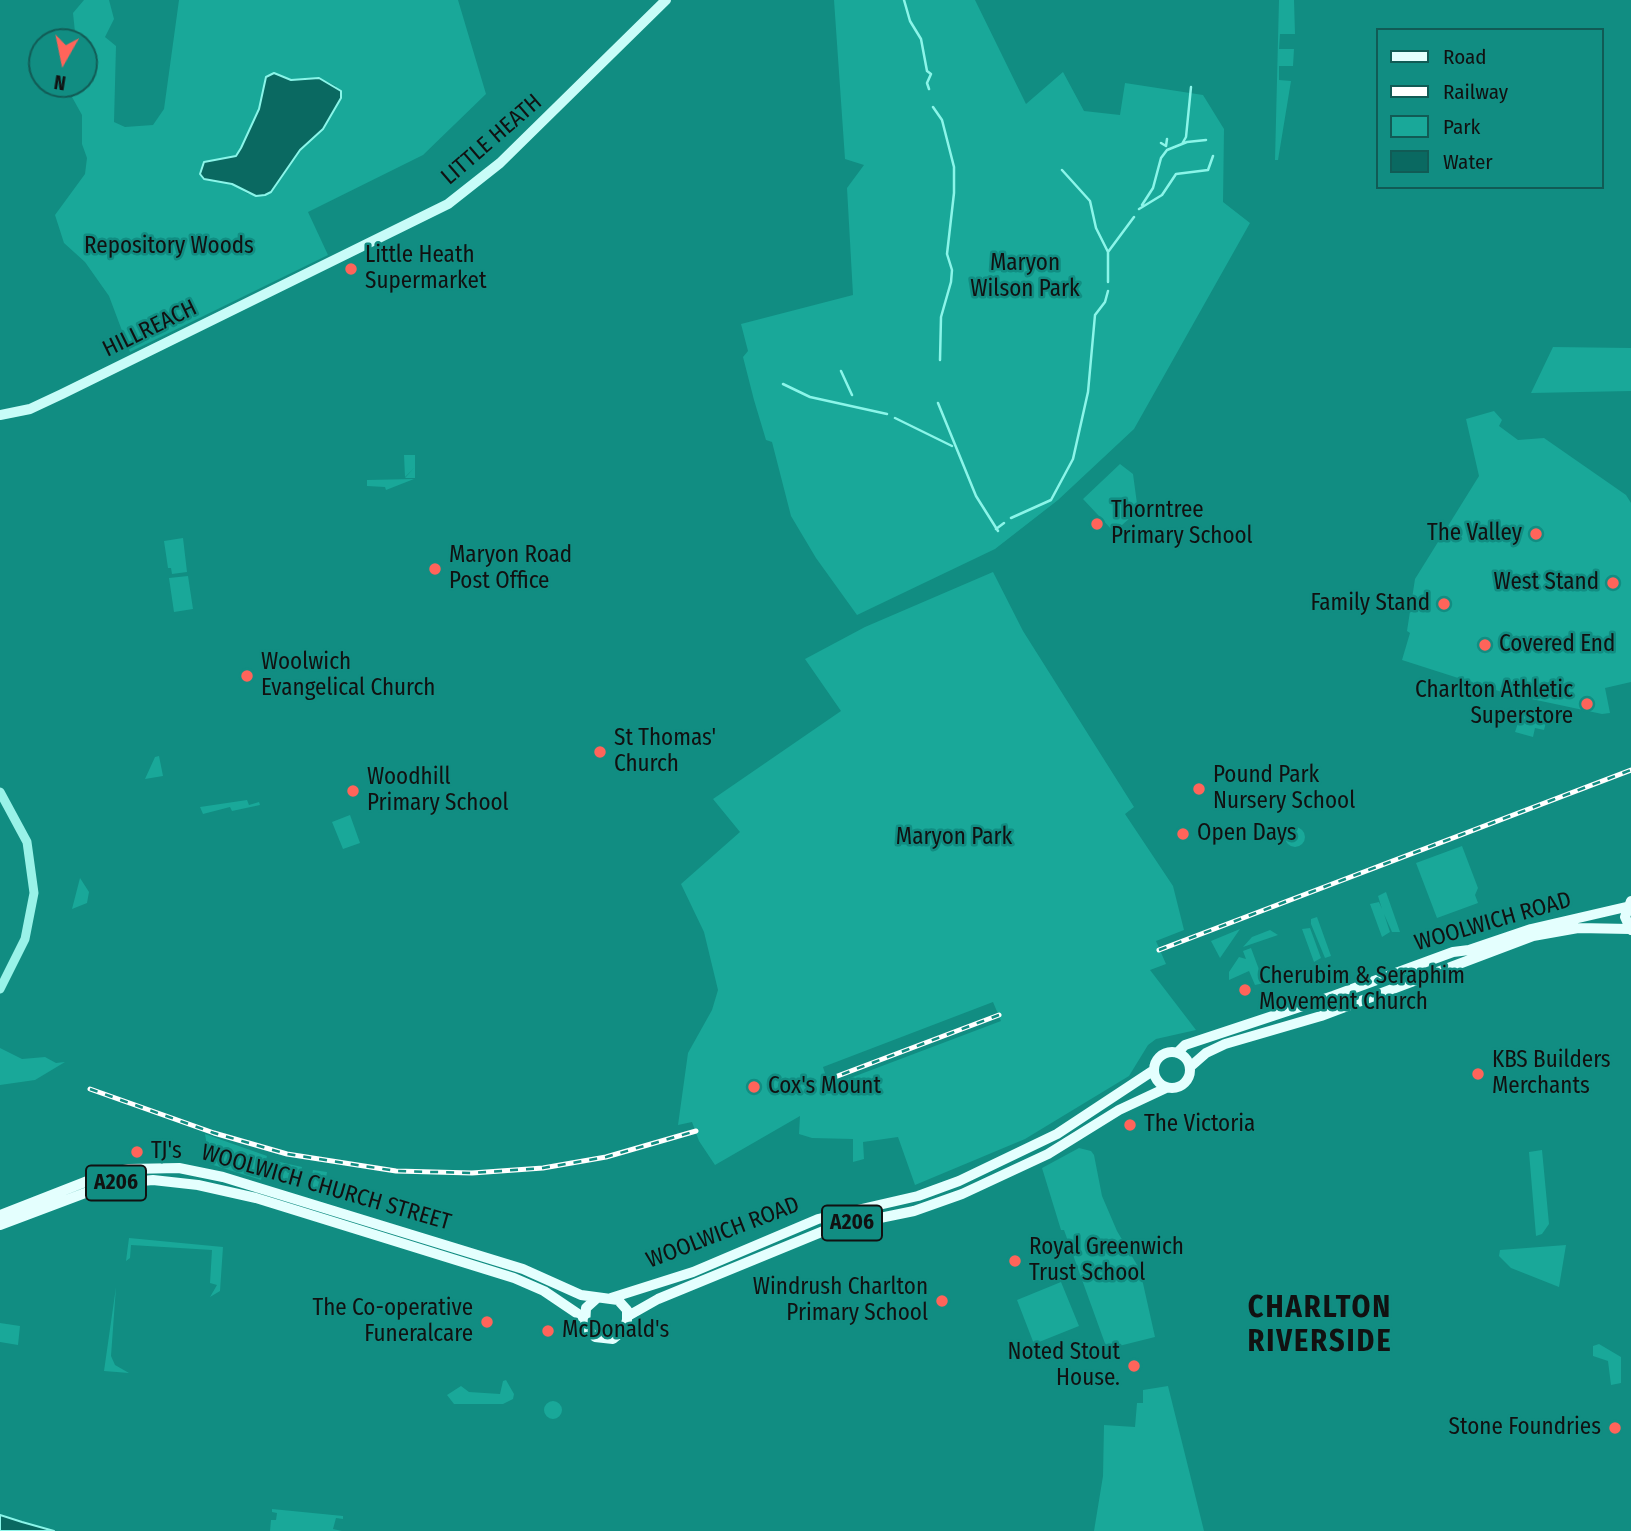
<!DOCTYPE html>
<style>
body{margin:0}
#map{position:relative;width:1631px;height:1531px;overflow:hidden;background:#118d82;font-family:"Fira Sans Condensed",sans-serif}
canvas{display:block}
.legend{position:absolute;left:1376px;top:28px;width:228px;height:161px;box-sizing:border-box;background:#118d82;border:2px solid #115b55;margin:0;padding:9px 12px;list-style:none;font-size:21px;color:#111}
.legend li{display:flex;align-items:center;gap:14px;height:35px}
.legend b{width:35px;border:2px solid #115b55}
.north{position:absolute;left:28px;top:28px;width:70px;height:70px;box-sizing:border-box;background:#118d82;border:2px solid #115b55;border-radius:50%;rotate:189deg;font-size:19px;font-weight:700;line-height:28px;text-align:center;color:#111}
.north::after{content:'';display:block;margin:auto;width:24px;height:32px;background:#ff645a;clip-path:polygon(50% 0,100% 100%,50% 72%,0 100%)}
</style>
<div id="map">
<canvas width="1631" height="1531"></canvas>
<ul class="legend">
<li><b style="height:9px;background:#e4fffe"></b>Road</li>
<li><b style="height:9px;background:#fff"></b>Railway</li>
<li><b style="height:19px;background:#19a899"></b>Park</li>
<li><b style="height:19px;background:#0a6961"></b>Water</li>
</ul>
<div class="north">N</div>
</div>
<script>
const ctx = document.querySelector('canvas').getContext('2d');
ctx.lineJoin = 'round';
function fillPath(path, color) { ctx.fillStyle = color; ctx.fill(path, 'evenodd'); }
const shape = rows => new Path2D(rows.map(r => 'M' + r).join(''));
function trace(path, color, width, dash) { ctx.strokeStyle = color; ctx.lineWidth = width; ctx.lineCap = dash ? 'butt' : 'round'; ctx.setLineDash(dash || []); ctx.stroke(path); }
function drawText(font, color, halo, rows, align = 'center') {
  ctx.font = font + ' "Fira Sans Condensed",sans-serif'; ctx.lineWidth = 5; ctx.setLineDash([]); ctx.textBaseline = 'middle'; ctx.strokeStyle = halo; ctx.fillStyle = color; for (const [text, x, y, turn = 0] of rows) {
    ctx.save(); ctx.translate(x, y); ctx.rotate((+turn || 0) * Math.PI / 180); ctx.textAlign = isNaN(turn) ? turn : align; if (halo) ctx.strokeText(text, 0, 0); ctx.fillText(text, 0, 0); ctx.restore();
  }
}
const green = shape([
 [84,0,109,0,114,19,105,37,116,46,114,122,125,127,153,125,164,109,179,0,458,0,486,94,423,155,308,212,328,255,130,352,109,296,85,262,64,243,55,215,85,174,87,158,82,144,82,115,72,97,74,84,84,84,84,42,76,42,73,13],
 [274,73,291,80,319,78,336,86,323,129,300,150,271,192,248,194,232,184,213,181,218,159,236,156,241,148,259,109,266,77],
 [834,0,975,0,1026,104,1063,72,1084,111,1120,115,1125,83,1203,95,1224,129,1223,202,1250,223,1134,429,1058,500,995,549,857,615,816,558,791,516,772,442,766,440,754,400,743,357,748,351,741,324,853,295,847,188,864,165,845,159],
 [1279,0,1294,0,1295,34,1280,34,1279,49,1294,49,1293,66,1279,66,1279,80,1291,81,1278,160,1275,160],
 [1553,347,1631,348,1631,391,1531,393],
 [1494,411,1502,420,1499,426,1518,440,1544,438,1626,495,1631,503,1631,682,1605,688,1610,713,1602,714,1508,694,1402,660,1410,633,1407,631,1415,579,1479,476,1466,419],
 [404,455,415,455,415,478,405,478,414,468,405,477],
 [1120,464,1133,474,1138,511,1114,532,1083,499],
 [414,479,386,490,385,487,367,486,367,480],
 [183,538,187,572,172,574,171,568,168,568,164,541],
 [993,572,1023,631,1134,807,1125,814,1173,886,1184,930,1156,941,1166,964,1150,970,1196,1030,1156,1039,1148,1045,1129,1076,1025,1139,915,1185,898,1137,863,1142,864,1159,853,1162,853,1139,812,1138,799,1134,800,1116,715,1165,699,1141,692,1122,678,1125,688,1053,712,1010,718,990,704,932,681,884,740,832,713,799,841,711,805,659,865,627],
 [993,1002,1001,1021,829,1086,823,1067],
 [188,576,193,609,174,612,169,578],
 [1512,708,1547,719,1544,730,1535,728,1533,737,1515,732,1518,723,1509,720],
 [159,756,163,776,145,779,155,757],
 [247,800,249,805,259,802,260,805,232,811,230,807,203,814,200,807],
 [350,815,360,843,343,849,332,822],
 '1285 837a10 10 0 1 1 20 0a10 10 0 1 1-20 0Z',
 [1462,846,1478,888,1475,895,1478,903,1437,918,1416,863],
 [80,878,89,892,87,903,72,909],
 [1386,892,1400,932,1392,932,1384,914,1390,932,1382,937,1370,904,1379,902,1382,909,1378,896],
 [1317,917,1331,956,1325,958,1311,924,1311,919],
 [1310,928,1321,958,1314,962,1302,929],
 [1240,929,1220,958,1211,941],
 [1270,930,1278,935,1243,947,1252,937],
 [1251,948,1264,983,1255,985,1249,971,1229,980,1229,972,1239,957,1246,959,1243,951],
 [0,1048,22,1059,45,1057,56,1063,65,1062,35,1080,0,1085],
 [205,1134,267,1156,261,1180,210,1164],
 [1079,1148,1091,1151,1094,1155,1102,1196,1117,1231,1140,1270,1155,1337,1107,1349,1064,1230,1061,1230,1042,1168],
 [1542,1150,1549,1224,1542,1234,1536,1236,1529,1152],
 [271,1160,302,1167,298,1184,267,1176],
 [313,1170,327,1172,324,1190,310,1188],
 [129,1238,223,1247,220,1291,210,1297,217,1285,210,1283,212,1250,131,1245,130,1258,126,1261],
 [1566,1245,1559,1287,1511,1268,1499,1256,1500,1250],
 [1061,1282,1079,1326,1034,1344,1017,1300],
 [116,1287,111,1356,115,1365,129,1373,104,1371],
 [0,1323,20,1326,18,1345,0,1342],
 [1599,1344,1621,1357,1621,1383,1611,1385,1608,1361,1593,1356,1593,1346],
 [506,1380,514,1394,513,1399,503,1404,454,1404,447,1395,461,1386,469,1392,500,1394,503,1381],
 [1168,1386,1204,1531,1094,1531,1103,1476,1104,1425,1135,1427,1137,1403,1143,1403,1143,1390],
 '544 1410a9 9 0 1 1 18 0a9 9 0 1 1-18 0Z',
 [272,1509,343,1516,343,1519,336,1518,333,1529,342,1531,270,1531,271,1520,276,1520,277,1513,272,1512]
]);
const water = shape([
 [274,73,291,80,319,78,341,91,341,98,323,129,300,150,271,192,265,195,256,196,232,184,204,179,200,174,204,162,236,156,241,148,259,109,266,77,274,73],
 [0,1515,22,1522,54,1531,0,1531,0,1515]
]);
const stream = shape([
 [904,0,910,21,921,39,927,71,931,74,927,83,929,89],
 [933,107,942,120,954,167,954,193,947,254,952,270,951,282,941,317,940,360],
 [1161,143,1166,146,1167,139],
 [1182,144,1186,137,1191,87],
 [1062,170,1090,201,1096,228,1108,252],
 [1142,205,1153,188,1161,158,1167,150,1187,142,1206,140],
 [1139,209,1162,195,1176,174,1208,170,1213,156],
 [1108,282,1108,252,1134,217],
 [841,371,852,395],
 [783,384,810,397,887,414],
 [938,403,976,496,998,531],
 [895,418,952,446],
 [1011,518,1051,500,1073,459,1088,392,1095,315,1105,302,1108,291],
 [996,529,1004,523]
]);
const tertiary = shape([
 [0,792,27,842,34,893,25,939,0,989]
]);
const secondary = shape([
 [0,415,30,409,62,394,448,204,500,163,666,0]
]);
const primary = shape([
 [1631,901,1625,917,1631,930],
 '1154 1070a18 18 0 1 1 36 0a18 18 0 1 1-36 0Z',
 [1177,1053,1185,1045,1333,996,1453,952,1469,950,1531,929,1626,907],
 [1190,1067,1206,1053,1225,1044,1321,1016,1533,936,1578,928,1630,929],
 [0,1215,108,1173,129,1169,179,1168,223,1177,523,1269,581,1295,618,1300,627,1310,627,1320,624,1330,613,1339,595,1337,585,1326,586,1308,597,1298],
 [0,1225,109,1184,153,1180,198,1185,256,1198,514,1278,544,1291,584,1318],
 [611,1298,693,1272,818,1219,918,1196,959,1181,1057,1134,1154,1070],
 [628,1316,658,1299,831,1228,914,1211,962,1194,1048,1154,1119,1110,1166,1088]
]);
const rail = shape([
 [1159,950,1631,770],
 [827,1080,999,1015],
 [90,1089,214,1133,287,1154,396,1171,472,1173,543,1168,606,1157,696,1131]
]);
const markers = [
 [351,269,7,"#ff645a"],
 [1097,524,7,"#ff645a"],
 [1536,534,7,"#ff645a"],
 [435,569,7,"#ff645a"],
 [1613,583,7,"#ff645a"],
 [1444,604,7,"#ff645a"],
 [1485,645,7,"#ff645a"],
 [247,676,7,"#ff645a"],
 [1587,704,7,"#ff645a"],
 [600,752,7,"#ff645a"],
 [1199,789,7,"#ff645a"],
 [353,791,7,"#ff645a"],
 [1183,834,7,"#ff645a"],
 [1245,990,7,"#ff645a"],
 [1478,1074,7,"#ff645a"],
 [754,1087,7,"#ff645a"],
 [1130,1125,7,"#ff645a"],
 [137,1152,7,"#ff645a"],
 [1015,1261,7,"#ff645a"],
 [942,1301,7,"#ff645a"],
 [487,1322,7,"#ff645a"],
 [548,1331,7,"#ff645a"],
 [1134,1366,7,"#ff645a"],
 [1615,1428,7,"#ff645a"]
];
const shields = [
 [116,1183,60],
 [852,1223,60]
];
const shieldNames = [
 ["A206",116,1183],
 ["A206",852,1223]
];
const streetNames = [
 ["LITTLE HEATH",492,140,-41],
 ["HILLREACH",150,329,-26],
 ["WOOLWICH ROAD",1493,922,-16],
 ["WOOLWICH CHURCH STREET",326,1188,16],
 ["WOOLWICH ROAD",723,1233,-21]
];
const parkNames = [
 ["Repository Woods",169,247],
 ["Maryon",1025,264],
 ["Wilson Park",1025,290],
 ["Maryon Park",954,838]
];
const poiNames = [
 ["Little Heath",365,256],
 ["Supermarket",365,282],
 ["Thorntree",1111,511],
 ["Primary School",1111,537],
 ["The Valley",1522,534,"right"],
 ["Maryon Road",449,556],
 ["Post Office",449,582],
 ["West Stand",1599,583,"right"],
 ["Family Stand",1430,604,"right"],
 ["Covered End",1499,645],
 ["Woolwich",261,663],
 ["Evangelical Church",261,689],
 ["Charlton Athletic",1573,691,"right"],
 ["Superstore",1573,717,"right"],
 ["St Thomas'",614,739],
 ["Church",614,765],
 ["Pound Park",1213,776],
 ["Nursery School",1213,802],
 ["Woodhill",367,778],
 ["Primary School",367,804],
 ["Open Days",1197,834],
 ["Cherubim & Seraphim",1259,977],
 ["Movement Church",1259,1003],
 ["KBS Builders",1492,1061],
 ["Merchants",1492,1087],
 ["Cox's Mount",768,1087],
 ["The Victoria",1144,1125],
 ["TJ's",151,1152],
 ["Royal Greenwich",1029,1248],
 ["Trust School",1029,1274],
 ["Windrush Charlton",928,1288,"right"],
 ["Primary School",928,1314,"right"],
 ["The Co-operative",473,1309,"right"],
 ["Funeralcare",473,1335,"right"],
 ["McDonald's",562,1331],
 ["Noted Stout",1120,1353,"right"],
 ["House.",1120,1379,"right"],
 ["Stone Foundries",1601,1428,"right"]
];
const districtNames = [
 ["CHARLTON",1320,1309],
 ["RIVERSIDE",1320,1343]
];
fillPath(green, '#19a899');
fillPath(water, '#0a6961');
trace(water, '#8bf5e9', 2);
trace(stream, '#8bf5e9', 2.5);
trace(tertiary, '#99f2e8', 9);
trace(secondary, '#c8fcf8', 10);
trace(primary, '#e4fffe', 10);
trace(rail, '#fff', 5);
trace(rail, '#118d82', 2.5, [8]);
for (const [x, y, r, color] of markers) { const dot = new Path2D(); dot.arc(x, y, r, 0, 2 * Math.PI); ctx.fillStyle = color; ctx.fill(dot); trace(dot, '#118d82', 2.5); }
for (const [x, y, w] of shields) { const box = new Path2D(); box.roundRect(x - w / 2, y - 17.5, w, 35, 5); ctx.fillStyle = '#118d82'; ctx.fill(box); trace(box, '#111', 2); }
drawText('bold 21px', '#111', null, shieldNames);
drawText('23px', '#111', '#118d82', streetNames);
drawText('23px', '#111', '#118d82', parkNames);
drawText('23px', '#111', '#118d82', poiNames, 'left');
ctx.letterSpacing = '2px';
drawText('bold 30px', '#111', '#118d82', districtNames);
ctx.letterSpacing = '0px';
</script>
